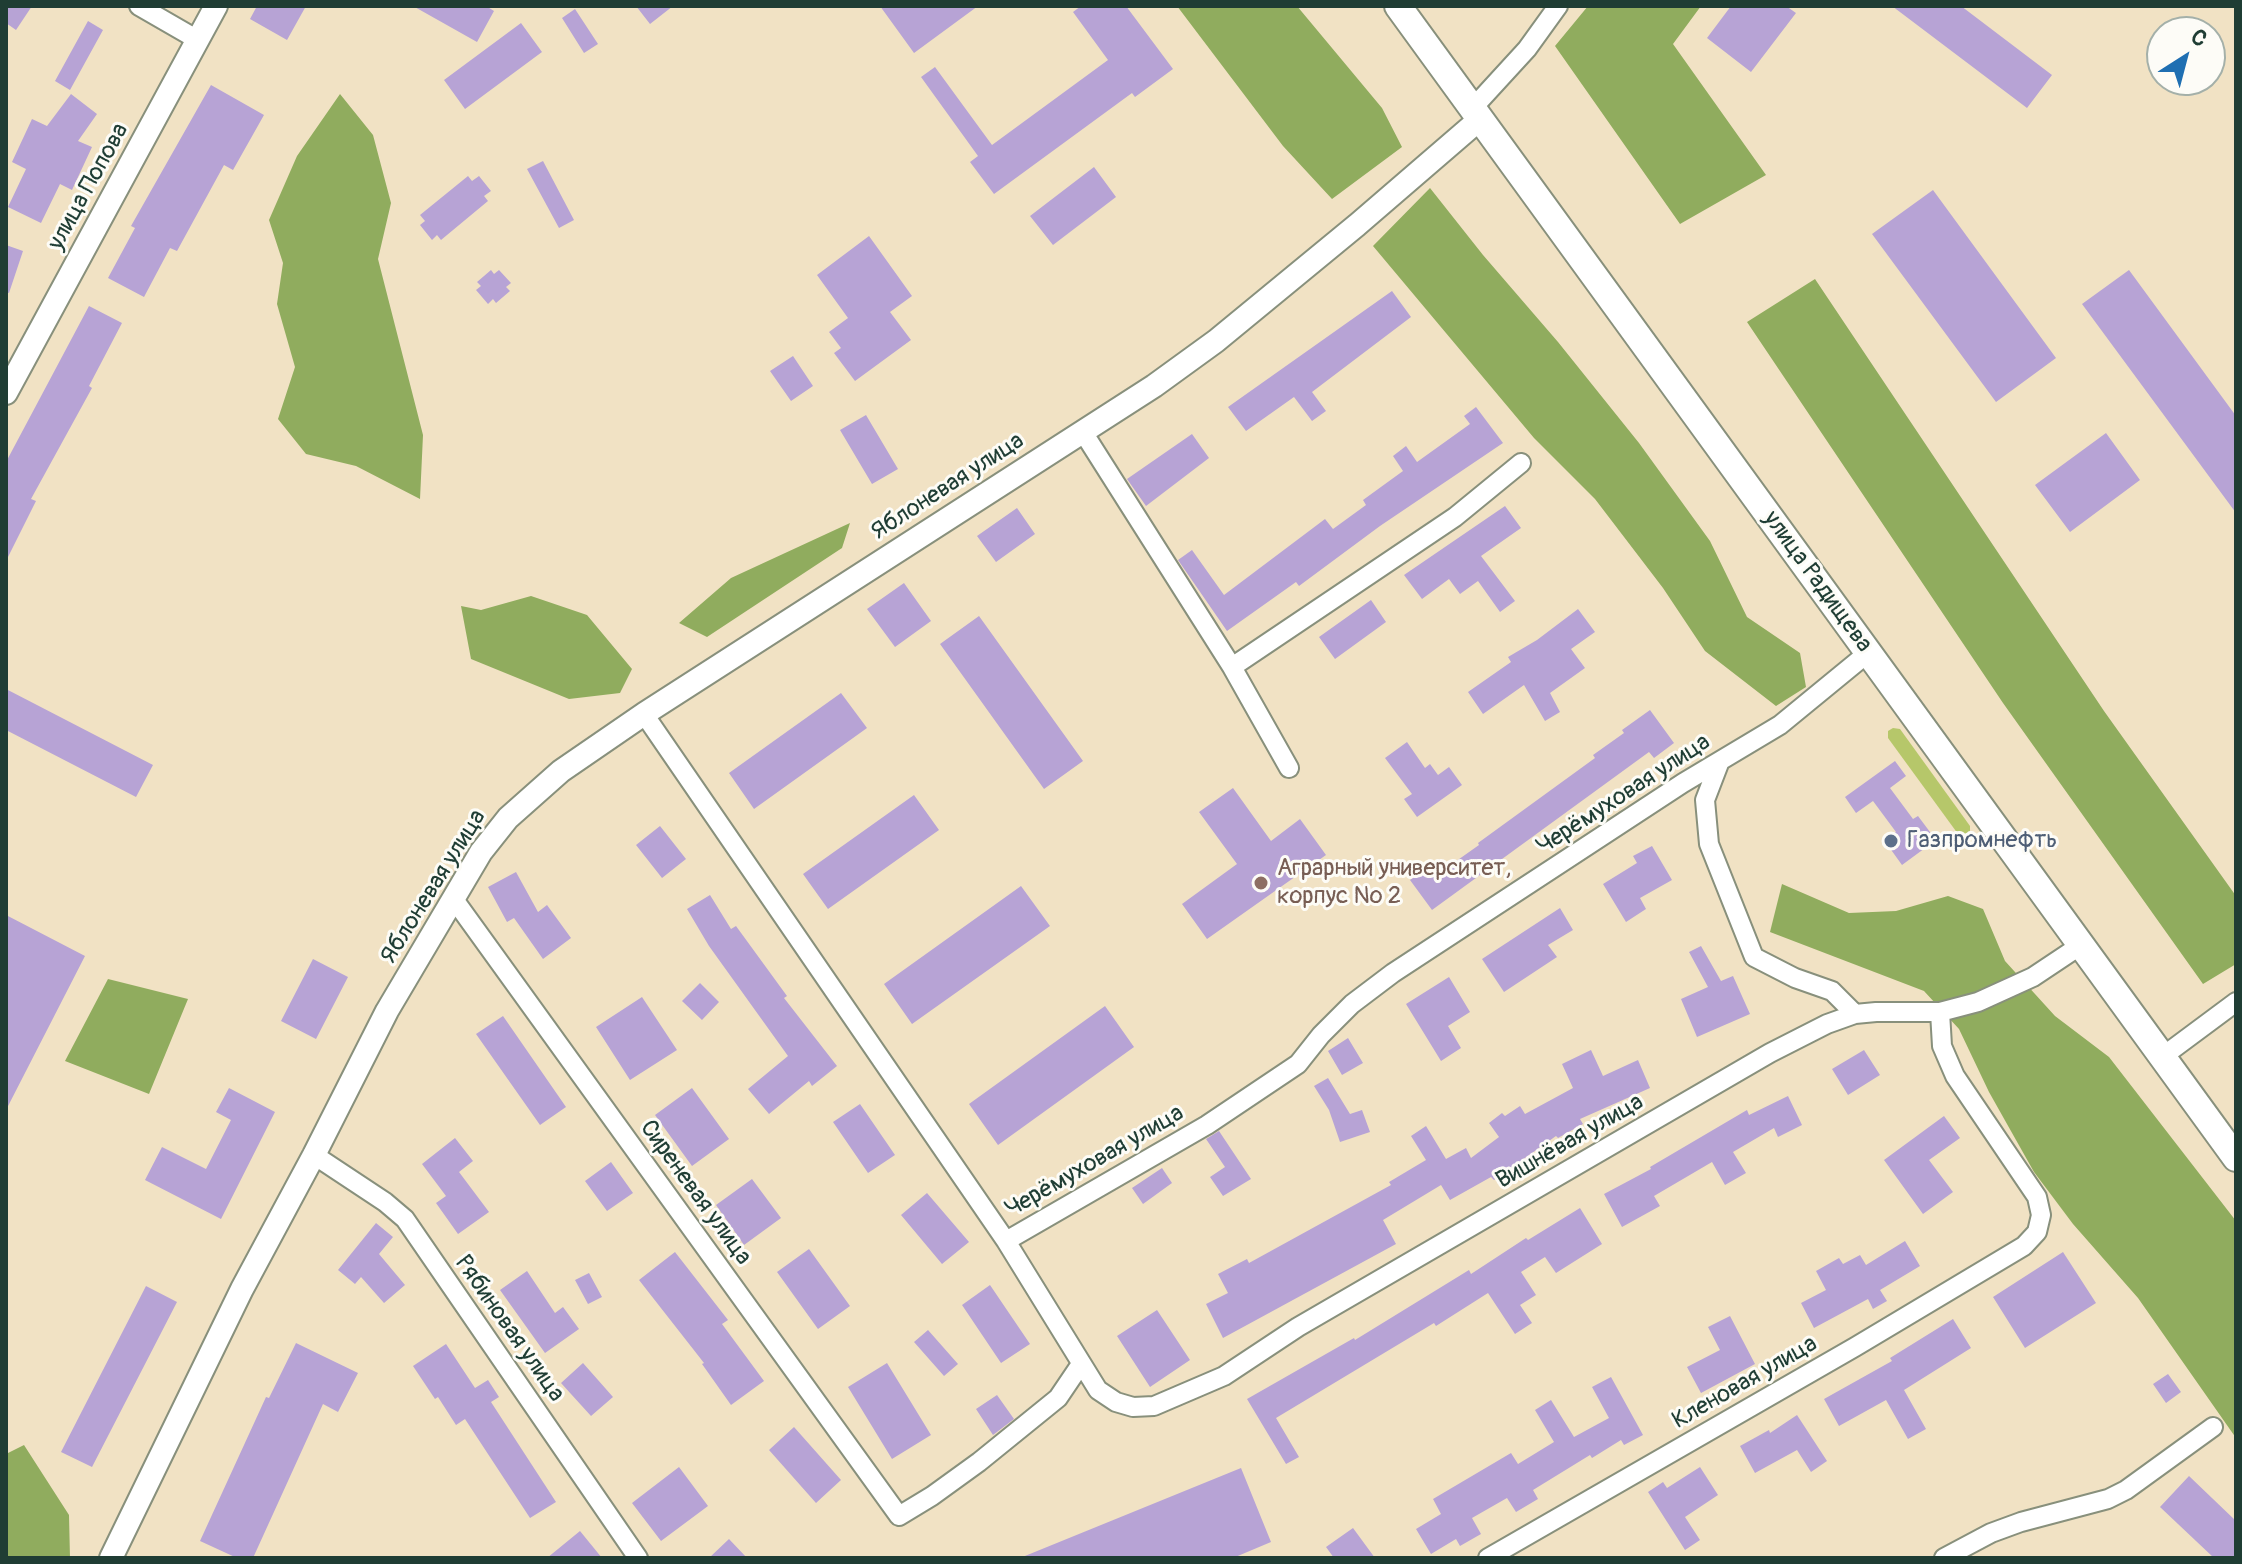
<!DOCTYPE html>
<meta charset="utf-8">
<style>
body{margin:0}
#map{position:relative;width:2242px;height:1564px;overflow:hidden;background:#f1e2c4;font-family:Pangolin,sans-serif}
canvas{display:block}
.frame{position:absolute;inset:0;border:8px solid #1f3d34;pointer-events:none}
.north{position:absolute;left:2146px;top:16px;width:80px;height:80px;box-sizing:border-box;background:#fdfcf7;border:2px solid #a4b0a9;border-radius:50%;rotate:36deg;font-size:22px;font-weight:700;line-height:32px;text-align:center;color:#1f3d34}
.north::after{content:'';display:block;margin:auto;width:28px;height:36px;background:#1f6fb2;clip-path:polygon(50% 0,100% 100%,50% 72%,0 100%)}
</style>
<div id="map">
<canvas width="2242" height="1564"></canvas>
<div class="frame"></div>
<div class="north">С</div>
</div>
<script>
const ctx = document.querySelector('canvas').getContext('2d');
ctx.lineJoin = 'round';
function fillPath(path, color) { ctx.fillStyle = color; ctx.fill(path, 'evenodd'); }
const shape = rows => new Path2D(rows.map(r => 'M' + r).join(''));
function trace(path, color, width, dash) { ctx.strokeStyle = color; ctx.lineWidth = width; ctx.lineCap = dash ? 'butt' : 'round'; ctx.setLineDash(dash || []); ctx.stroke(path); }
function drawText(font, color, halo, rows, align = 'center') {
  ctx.font = font + ' Pangolin,sans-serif'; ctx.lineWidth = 6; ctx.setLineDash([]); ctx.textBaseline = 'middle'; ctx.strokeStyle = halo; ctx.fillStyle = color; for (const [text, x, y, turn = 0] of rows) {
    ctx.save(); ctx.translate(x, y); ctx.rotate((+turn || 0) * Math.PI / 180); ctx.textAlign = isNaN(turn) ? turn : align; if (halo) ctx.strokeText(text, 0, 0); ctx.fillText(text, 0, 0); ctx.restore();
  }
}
const green = shape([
 [1893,728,1900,729,1970,826,1970,833,1965,837,1958,834,1888,738,1888,731]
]);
const forest = shape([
 [1177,6,1297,6,1382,108,1402,147,1332,199,1283,146],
 [1588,6,1701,6,1673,44,1766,175,1680,224,1555,46],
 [340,94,373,135,391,203,378,259,423,435,420,499,356,466,306,454,278,419,295,367,277,304,283,263,269,220,297,156],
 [1430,188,1483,255,1558,342,1639,443,1710,541,1747,617,1800,653,1806,687,1776,706,1705,651,1663,588,1595,499,1534,438,1373,246],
 [1815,279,2104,711,2236,896,2236,964,2203,984,2003,703,1747,322],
 [850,523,842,548,707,637,679,623,731,578],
 [531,596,587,615,632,669,620,693,569,699,471,659,461,606,481,610],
 [1782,884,1849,913,1896,911,1948,896,1983,909,2005,961,2055,1016,2109,1057,2236,1221,2236,1438,2138,1298,2073,1224,2034,1172,1989,1092,1959,1029,1924,991,1770,932],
 [108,979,188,999,149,1094,65,1061],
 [24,1445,69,1515,70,1558,6,1558,6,1454]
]);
const building = shape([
 [6,6,32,6,16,30,6,23],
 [257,6,306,6,287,40,250,19],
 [413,6,486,6,494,11,477,42],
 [636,6,673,6,650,24],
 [880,6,978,6,914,53],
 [1081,6,1126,6,1173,69,1135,97,1132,93,994,194,970,162,978,156,921,77,935,67,992,145,1108,60,1073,12],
 [1731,6,1786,6,1796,13,1751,72,1707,38],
 [1892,6,1961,6,2052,75,2027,108],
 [575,9,598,44,584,53,562,18],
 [88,21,103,30,70,90,55,81],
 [521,23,542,52,465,109,444,80],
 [211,85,264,115,233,170,224,165,177,251,170,248,144,297,108,278,135,228,131,226],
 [71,94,97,114,78,141,92,147,72,190,60,184,41,223,8,207,26,169,12,162,32,119,47,126],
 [543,161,574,220,559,228,527,169],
 [1094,167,1116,197,1053,245,1030,216],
 [468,176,472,181,479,176,491,191,484,196,488,201,441,240,437,235,432,240,420,225,425,221,420,215],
 [1933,190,2056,358,1996,402,1872,234],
 [869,236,912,296,890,312,911,340,855,381,834,353,841,348,829,332,848,318,817,275],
 [6,245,23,251,9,293,6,292],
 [491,270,494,274,499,270,511,283,506,287,510,291,496,303,493,299,488,304,476,290,481,286,477,282],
 [2129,270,2236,416,2236,513,2082,304],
 [1392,291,1411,317,1312,392,1326,411,1312,421,1294,397,1246,431,1228,407],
 [89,306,122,323,89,386,92,388,31,499,36,501,6,561,6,462],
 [793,356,813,386,791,401,770,371],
 [1476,407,1503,443,1380,526,1299,586,1296,582,1227,631,1178,560,1192,550,1224,595,1325,519,1333,529,1366,505,1363,500,1403,471,1393,456,1406,446,1417,462,1470,424,1464,416],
 [866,415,898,469,872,484,840,430],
 [2106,433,2140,480,2070,532,2035,485],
 [1192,434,1209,458,1146,506,1127,479],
 [1505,506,1521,528,1481,556,1515,601,1500,612,1478,581,1460,594,1449,579,1422,599,1404,575],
 [1017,508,1035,534,996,562,977,536],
 [904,583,931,621,895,647,867,609],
 [1371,600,1386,622,1335,659,1319,637],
 [1578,609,1595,632,1571,649,1585,668,1550,693,1560,712,1545,721,1524,685,1483,714,1468,692,1511,662,1508,657,1537,640],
 [979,616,1083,761,1044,789,940,644],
 [6,689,153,765,136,797,6,730],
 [841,693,867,728,754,809,729,773],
 [1650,710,1674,743,1654,758,1649,752,1432,910,1410,880,1439,859,1445,869,1479,845,1478,843,1595,758,1593,755,1624,733,1622,730],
 [1407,742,1425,768,1430,764,1438,775,1449,767,1462,785,1417,817,1404,799,1412,794,1385,758],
 [1895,761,1906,776,1890,788,1913,819,1918,816,1936,840,1902,865,1884,840,1896,832,1873,801,1856,813,1845,797],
 [1233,788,1271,841,1300,819,1326,855,1207,939,1182,904,1237,864,1199,812],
 [914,795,939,830,828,909,803,874],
 [660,826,686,859,662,878,636,845],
 [1652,846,1672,880,1640,898,1646,909,1626,922,1603,884,1637,863,1633,856],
 [516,872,538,912,547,905,571,938,543,959,514,918,507,922,488,887],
 [1021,886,1050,926,912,1024,884,984],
 [710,895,731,929,736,926,787,996,784,998,837,1066,812,1086,809,1081,769,1114,748,1089,788,1056,709,946,687,909],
 [1560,908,1573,930,1548,945,1557,957,1504,992,1482,959],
 [6,915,85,956,6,1110],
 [1701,946,1721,981,1733,976,1750,1014,1697,1037,1681,999,1708,987,1689,952],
 [313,959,348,977,316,1039,281,1021],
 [1449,977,1470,1012,1448,1026,1461,1048,1441,1061,1406,1004],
 [700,983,719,1002,702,1020,682,1001],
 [642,997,677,1050,630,1080,596,1027],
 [1105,1006,1134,1047,998,1145,969,1104],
 [503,1016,566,1107,540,1125,476,1034],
 [1348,1038,1363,1063,1342,1075,1328,1051],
 [1591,1050,1603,1076,1638,1060,1650,1088,1580,1119,1583,1124,1558,1138,1556,1136,1494,1180,1491,1177,1450,1200,1441,1185,1383,1220,1396,1244,1223,1338,1206,1304,1228,1293,1218,1274,1247,1259,1249,1263,1391,1185,1389,1182,1426,1160,1411,1136,1426,1126,1446,1159,1466,1148,1471,1158,1499,1137,1489,1123,1502,1113,1505,1116,1520,1106,1525,1114,1573,1088,1562,1064],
 [1864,1050,1880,1075,1848,1095,1832,1069],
 [1328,1078,1350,1114,1362,1110,1370,1132,1340,1142,1329,1110,1314,1086],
 [229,1088,275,1112,221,1219,145,1180,162,1147,206,1169,231,1120,216,1112],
 [692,1088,729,1139,692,1166,655,1115],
 [1788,1096,1802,1125,1778,1137,1774,1128,1733,1152,1746,1173,1725,1185,1712,1162,1654,1196,1660,1206,1622,1227,1604,1194,1651,1169,1650,1167,1747,1110,1749,1115],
 [860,1104,895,1155,868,1173,833,1122],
 [1944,1116,1960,1138,1929,1160,1953,1192,1923,1214,1884,1160],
 [1219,1131,1251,1179,1223,1196,1210,1177,1225,1167,1206,1139],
 [455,1138,473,1161,459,1172,489,1212,458,1234,436,1203,446,1196,422,1164],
 [611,1162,633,1193,607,1211,585,1181],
 [1162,1168,1172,1183,1143,1204,1132,1188],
 [752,1179,781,1218,744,1245,716,1205],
 [927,1193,969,1242,942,1264,901,1215],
 [1580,1208,1602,1244,1556,1273,1545,1257,1521,1272,1536,1295,1520,1305,1532,1323,1515,1334,1488,1293,1436,1326,1434,1323,1276,1418,1299,1457,1286,1464,1247,1399,1354,1338,1355,1340,1469,1270,1471,1274,1526,1238,1528,1240],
 [376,1223,393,1237,379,1254,405,1285,384,1303,361,1277,355,1284,338,1270],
 [1905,1241,1920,1266,1880,1290,1887,1301,1873,1309,1868,1299,1814,1328,1801,1303,1826,1290,1816,1271,1839,1258,1843,1264,1860,1255,1866,1265],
 [809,1249,850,1306,818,1329,777,1272],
 [675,1252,728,1320,722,1324,764,1381,731,1405,702,1364,704,1363,639,1280],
 [2063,1252,2096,1303,2025,1348,1993,1297],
 [527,1271,555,1313,563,1307,579,1329,545,1353,500,1290],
 [589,1273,602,1297,588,1304,575,1280],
 [990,1285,1030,1344,1001,1363,962,1305],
 [146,1286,177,1302,92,1467,61,1452],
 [1157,1310,1190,1360,1150,1387,1117,1336],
 [1730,1316,1755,1364,1701,1393,1687,1367,1720,1350,1708,1327],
 [1953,1319,1971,1348,1904,1390,1926,1429,1908,1439,1886,1400,1839,1426,1824,1399,1892,1361,1890,1358],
 [928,1330,958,1364,944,1376,914,1342],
 [296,1343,358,1373,338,1412,323,1404,253,1558,237,1558,200,1541,266,1397,269,1398],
 [446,1344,475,1388,488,1380,499,1397,491,1402,556,1502,530,1518,465,1419,456,1425,438,1397,435,1399,413,1366],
 [583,1363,613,1397,591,1416,561,1383],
 [887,1363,931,1435,892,1459,848,1387],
 [2168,1374,2181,1392,2166,1403,2153,1384],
 [1611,1377,1643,1435,1624,1445,1621,1440,1592,1458,1590,1455,1533,1490,1538,1499,1516,1512,1507,1498,1472,1518,1481,1534,1460,1546,1456,1539,1431,1554,1416,1529,1441,1514,1433,1499,1511,1453,1518,1464,1554,1442,1535,1410,1551,1400,1574,1437,1609,1418,1592,1387],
 [997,1395,1014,1419,993,1435,976,1409],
 [1797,1415,1827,1461,1811,1472,1797,1450,1755,1473,1740,1446,1769,1430,1770,1433],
 [794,1427,841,1480,816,1503,769,1450],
 [679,1467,708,1506,661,1541,632,1503],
 [1700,1467,1718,1495,1685,1517,1700,1540,1685,1550,1648,1492,1663,1482,1667,1488],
 [1241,1468,1271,1542,1233,1558,1020,1558],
 [2189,1476,2236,1521,2236,1558,2214,1558,2160,1507],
 [1353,1528,1375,1558,1334,1558,1326,1547],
 [580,1531,602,1558,547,1558],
 [729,1539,747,1558,709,1558]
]);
const minor = shape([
 [139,6,198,40],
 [1472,109,1527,49,1558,6],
 [1083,432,1232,667,1289,768],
 [1232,667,1455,517,1521,463],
 [644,714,1006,1241,1098,1390,1116,1402,1133,1407,1154,1406,1224,1376,1298,1327,1770,1053,1827,1024,1855,1014,1876,1012,1940,1012,1978,1002,2033,977,2081,945],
 [1720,761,1705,800,1709,844,1754,957,1795,978,1832,991,1855,1014],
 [453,898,899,1516,932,1496,979,1462,1058,1398,1081,1364],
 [2162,1057,2236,1002],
 [314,1155,385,1202,405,1219,638,1558],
 [1006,1241,1207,1125,1298,1064,1321,1035,1352,1004,1393,973,1683,783,1780,725,1869,652],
 [1488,1558,1855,1347,2024,1246,2037,1232,2041,1215,2037,1197,1955,1076,1942,1046,1940,1012],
 [1944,1558,1991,1533,2021,1522,2108,1499,2126,1490,2213,1427]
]);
const tertiary = shape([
 [6,393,216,6],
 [111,1558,242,1289,314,1155,387,1011,481,852,508,818,561,771,644,714,1154,386,1216,341,1357,225,1480,119]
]);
const secondary = shape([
 [1398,6,2236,1158]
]);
const markers = [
 [1891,841,8,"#5c6f8a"],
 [1261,883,8,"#8d6e63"]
];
const streetNames = [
 ["улица Попова",89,187,-61],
 ["Яблоневая улица",948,487,-33],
 ["улица Радищева",1817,582,54],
 ["Черёмуховая улица",1624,795,-33],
 ["Яблоневая улица",434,887,-58],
 ["Вишнёвая улица",1570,1142,-30],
 ["Черёмуховая улица",1095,1162,-30],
 ["Сиреневая улица",695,1193,54],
 ["Рябиновая улица",509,1329,55],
 ["Кленовая улица",1745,1383,-30]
];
const serviceNames = [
 ["Газпромнефть",1907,841]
];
const educationNames = [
 ["Аграрный университет,",1277,869],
 ["корпус № 2",1277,897]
];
fillPath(green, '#b6c76a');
fillPath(forest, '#90ac5e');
fillPath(building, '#b7a3d5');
trace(minor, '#88907c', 22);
trace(tertiary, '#88907c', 26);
trace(secondary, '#88907c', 30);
trace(minor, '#fff', 18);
trace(tertiary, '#fff', 22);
trace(secondary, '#fff', 26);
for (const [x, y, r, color] of markers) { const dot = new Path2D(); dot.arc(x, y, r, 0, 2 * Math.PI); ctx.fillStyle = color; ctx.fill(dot); trace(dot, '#fdfcf7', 3); }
drawText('24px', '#1f3d34', '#fdfcf7', streetNames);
drawText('24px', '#4e5e75', '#fdfcf7', serviceNames, 'left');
drawText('24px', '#785e54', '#fdfcf7', educationNames, 'left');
</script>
